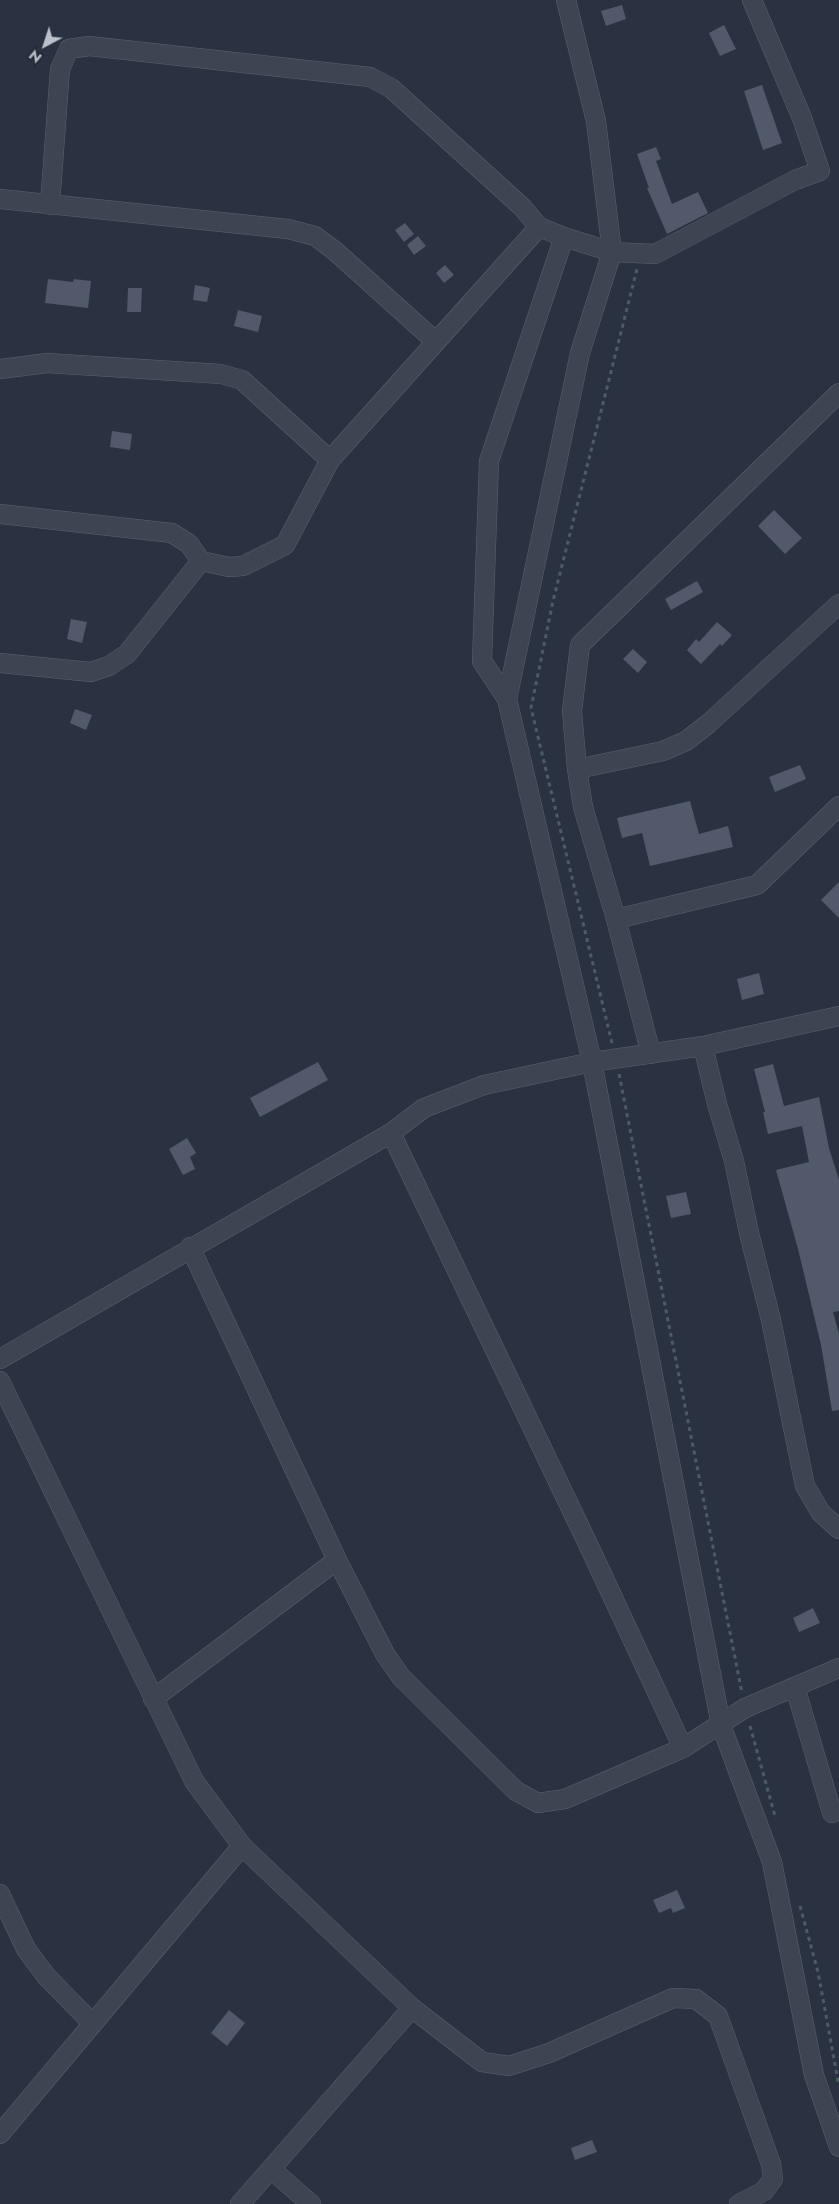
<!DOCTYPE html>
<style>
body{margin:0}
#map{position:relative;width:839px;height:2204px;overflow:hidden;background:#2a3241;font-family:Jost,sans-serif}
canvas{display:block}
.north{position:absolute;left:20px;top:20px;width:50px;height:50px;-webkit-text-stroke:4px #232937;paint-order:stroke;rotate:220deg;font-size:14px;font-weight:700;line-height:20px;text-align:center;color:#bbc0cb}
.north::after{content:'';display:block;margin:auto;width:18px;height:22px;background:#bbc0cb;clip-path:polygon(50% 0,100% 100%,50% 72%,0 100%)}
</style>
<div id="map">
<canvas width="839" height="2204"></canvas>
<div class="north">N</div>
</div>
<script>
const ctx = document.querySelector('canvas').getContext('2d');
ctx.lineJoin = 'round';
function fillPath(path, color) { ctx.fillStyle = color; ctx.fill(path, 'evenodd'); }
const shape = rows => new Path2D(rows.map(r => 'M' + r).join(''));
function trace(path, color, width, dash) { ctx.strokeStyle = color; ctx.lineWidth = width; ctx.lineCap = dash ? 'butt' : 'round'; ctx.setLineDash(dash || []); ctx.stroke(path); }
const building = shape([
 [622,5,626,19,606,26,601,11],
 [724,25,736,49,720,56,709,33],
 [762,85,782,143,763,150,744,91],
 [656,147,661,159,656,161,672,204,698,192,708,213,667,234,647,188,649,188,637,154],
 [405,223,414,234,404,242,395,230],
 [418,236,426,246,414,255,407,245],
 [445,265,454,275,444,283,436,273],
 [48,279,73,282,74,279,91,281,88,308,45,303],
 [195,285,210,288,207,302,193,300],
 [128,288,142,288,141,312,127,312],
 [238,310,262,316,258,332,234,326],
 [112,431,132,434,130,450,110,447],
 [774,510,802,538,785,554,758,526],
 [697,581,703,592,671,610,665,599],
 [71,619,87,622,82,643,67,639],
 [717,622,732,635,722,646,720,644,701,664,687,650,696,639,699,642],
 [633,649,647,662,638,673,623,659],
 [75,709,92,715,86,730,70,723],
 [800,765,806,779,775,792,769,777],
 [690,801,699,834,728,826,733,847,650,866,642,833,622,838,617,818],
 [839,882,839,918,821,900],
 [759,973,764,994,742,1000,737,979],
 [318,1062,328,1080,260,1117,250,1098],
 [773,1064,784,1106,819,1097,829,1148,839,1180,839,1311,833,1312,839,1334,839,1410,832,1411,821,1345,798,1249,776,1170,809,1162,802,1126,768,1134,763,1112,765,1112,754,1069],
 [187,1138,196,1153,190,1157,195,1169,183,1175,169,1149],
 [686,1192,691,1214,671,1218,666,1196],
 [813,1608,820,1623,799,1632,793,1618],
 [677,1890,685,1908,673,1913,671,1908,659,1913,653,1900],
 [229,2010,245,2023,227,2046,211,2033],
 [592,2140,597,2152,575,2160,571,2148]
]);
const path = shape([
 [612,1043,531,708,553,601,637,269],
 [619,1074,742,1693],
 [750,1726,775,1816],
 [800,1906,818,1972,839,2086]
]);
const minor = shape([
 [566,0,596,121,612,252,580,353,507,699,592,1062,721,1725,772,1862,814,2075,839,2147],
 [0,199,288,229,315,236,335,251,435,341],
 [50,205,60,69,69,49,89,46,370,77,391,88,522,207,539,227],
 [0,369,47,363,221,374,242,380,330,460,285,545,243,566,229,567,201,561],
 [839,393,580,645,572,711,577,769,663,751,686,741,708,724,839,604],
 [330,460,539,227,564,237,612,252,655,254,795,180,820,171,802,118,752,0],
 [0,514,172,533,189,544,201,561,127,654,109,666,91,672,0,663],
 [507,699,482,661,489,461,564,237],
 [577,769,583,807,616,919,651,1054],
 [616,919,757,885,839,806],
 [703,1046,717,1104,734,1161,749,1233,771,1320,805,1486,821,1513,839,1529],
 [391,1133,587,1542,683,1748],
 [190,1247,337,1560,385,1654,401,1677,516,1791,538,1803,565,1799,683,1748,745,1708,839,1668],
 [0,1359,391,1133,424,1108,484,1085,592,1062,703,1046,839,1016],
 [0,1381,194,1781,242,1846,412,2008,482,2062,509,2066,549,2053,673,1998,696,1999,718,2016,771,2164,773,2179,764,2191,739,2204],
 [795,1687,832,1813,839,1810],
 [153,1699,337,1560],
 [0,1894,26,1949,46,1976,93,2024],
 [0,2134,242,1846],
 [271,2169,311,2204],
 [240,2204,412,2008]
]);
fillPath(building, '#51596a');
trace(minor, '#5c626f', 20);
trace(path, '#4c5d61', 3, [4, 4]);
trace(minor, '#3e4451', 19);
</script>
